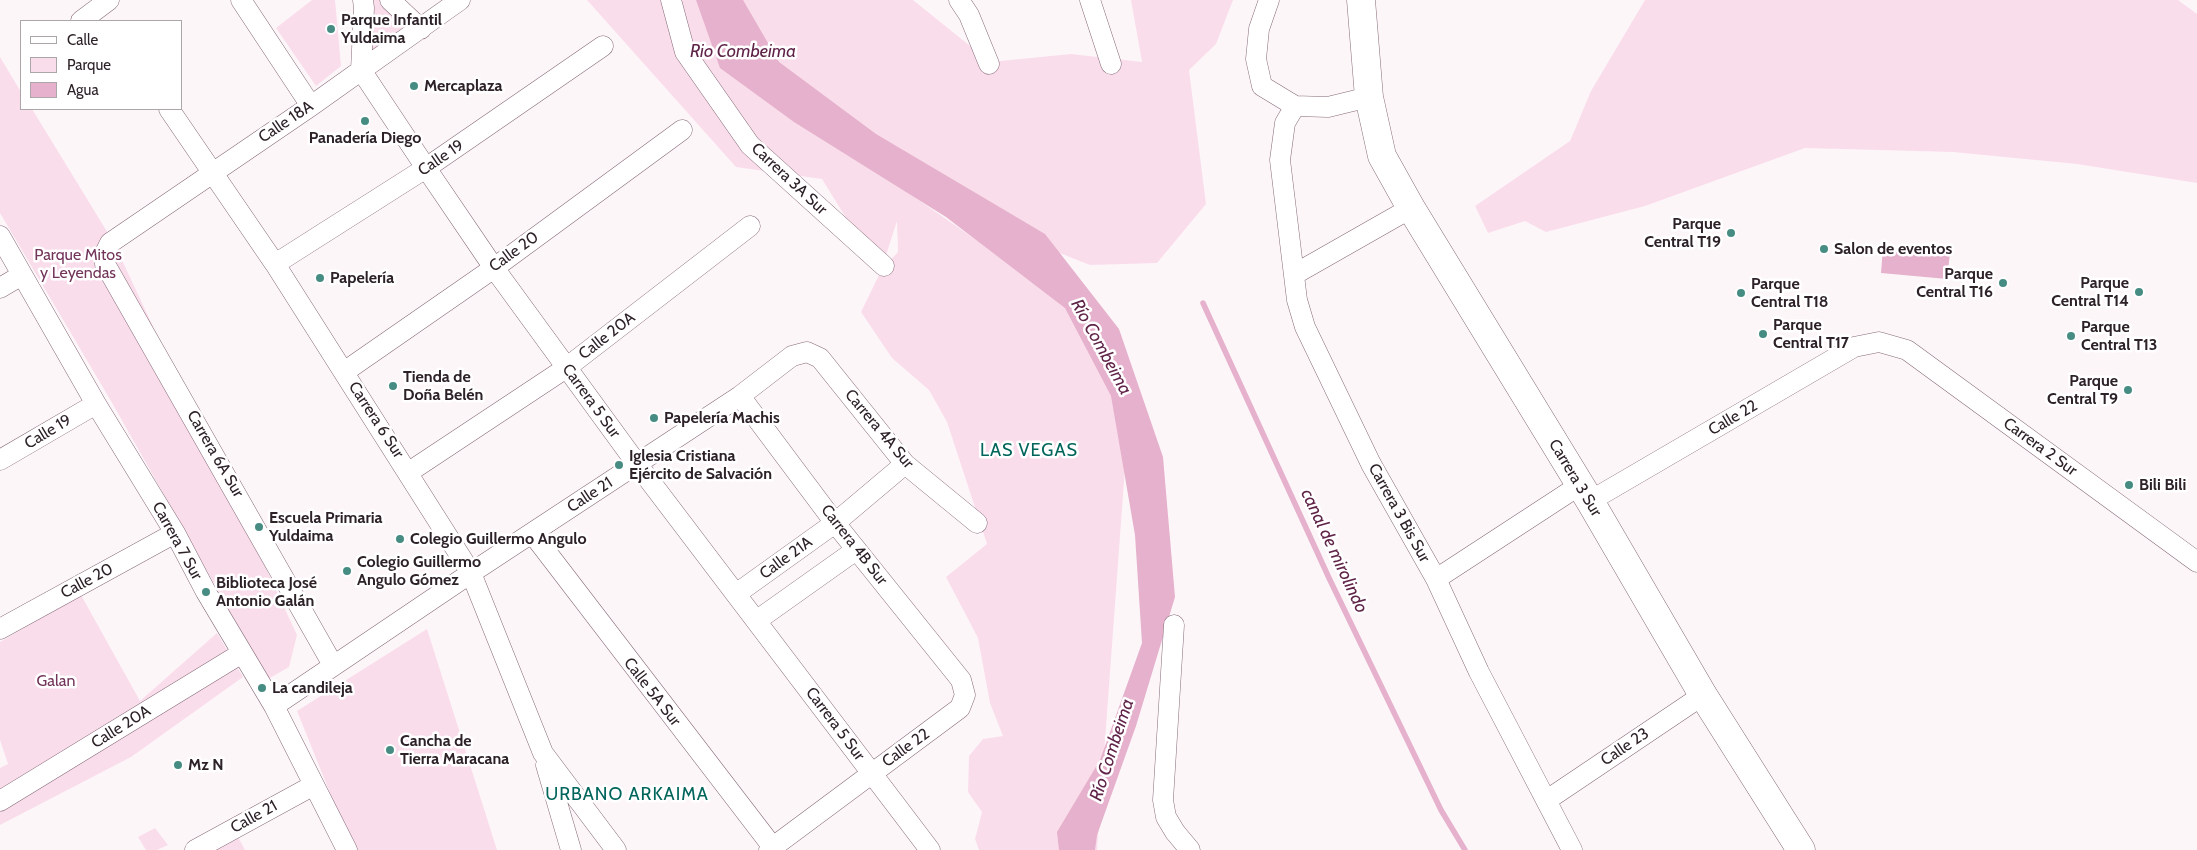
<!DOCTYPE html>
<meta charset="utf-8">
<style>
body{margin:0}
#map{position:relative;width:2197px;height:850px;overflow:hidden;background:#fdf6f9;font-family:Cabin,sans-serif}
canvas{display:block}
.legend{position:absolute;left:20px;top:20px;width:162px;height:90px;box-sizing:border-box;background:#fff;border:1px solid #aba7a9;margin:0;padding:6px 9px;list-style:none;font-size:15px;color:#2d2228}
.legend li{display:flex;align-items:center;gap:10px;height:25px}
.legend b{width:25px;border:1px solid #aba7a9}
</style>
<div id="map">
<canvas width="2197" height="850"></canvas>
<ul class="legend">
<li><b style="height:6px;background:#fff"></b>Calle</li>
<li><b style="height:14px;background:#faddeb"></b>Parque</li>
<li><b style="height:14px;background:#e5b1cc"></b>Agua</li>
</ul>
</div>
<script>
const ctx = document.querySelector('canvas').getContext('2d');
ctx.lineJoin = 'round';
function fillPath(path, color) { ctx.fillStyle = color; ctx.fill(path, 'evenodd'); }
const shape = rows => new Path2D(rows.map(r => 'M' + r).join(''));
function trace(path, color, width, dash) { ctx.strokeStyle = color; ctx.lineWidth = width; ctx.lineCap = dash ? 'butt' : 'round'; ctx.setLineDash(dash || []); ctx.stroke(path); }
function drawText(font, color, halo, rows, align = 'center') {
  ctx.font = font + ' Cabin,sans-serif'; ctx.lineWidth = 5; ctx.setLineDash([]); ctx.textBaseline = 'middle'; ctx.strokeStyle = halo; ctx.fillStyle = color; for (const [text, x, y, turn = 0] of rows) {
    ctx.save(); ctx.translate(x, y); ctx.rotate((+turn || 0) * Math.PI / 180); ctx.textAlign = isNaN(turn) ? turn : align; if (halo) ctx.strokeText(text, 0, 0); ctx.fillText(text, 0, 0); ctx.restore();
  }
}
const green = shape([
 [312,0,335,0,341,66,316,86,276,28],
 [371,0,384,0,408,23,371,53,374,7],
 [587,0,913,0,990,62,1071,54,1142,62,1131,0,1233,0,1216,44,1189,70,1206,204,1157,263,1090,265,910,194,972,237,1074,313,1129,413,1097,850,979,850,975,839,982,812,968,792,969,756,983,739,1003,736,990,703,978,638,946,577,987,544,947,422,929,390,892,358,861,312,880,273,822,179,736,167],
 [897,221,898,252,881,271],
 [1645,0,2178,0,2197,14,2197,183,2077,164,1953,152,1805,148,1645,206,1546,232,1525,221,1488,233,1475,206,1570,141,1591,91],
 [0,57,21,92,21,109,32,109,114,243,297,635,289,667,268,679,111,401,0,213],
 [81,595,140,701,217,633,243,677,131,757,0,825,0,768,8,764,0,740,0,642],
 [427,629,497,850,353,850,297,711],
 [155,828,168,845,157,850,146,850,138,837],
 [237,835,245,850,210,850]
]);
const water = shape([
 [696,0,743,0,779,62,876,134,1045,234,1119,329,1163,457,1175,597,1136,726,1097,835,1095,850,1059,850,1057,832,1100,760,1142,643,1135,535,1111,396,1065,308,946,217,794,122,720,68],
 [1883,247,1950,253,1947,279,1881,273]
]);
const stream = shape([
 [1203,303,1329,578,1441,810,1465,850]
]);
const street = shape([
 [241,0,311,106],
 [363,0,364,8,361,70,426,168,494,268,637,464,930,850],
 [390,0,421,29],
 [671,0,685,52,750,145,884,266],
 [959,0,969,15,989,64],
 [1090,0,1111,64],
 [1269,0,1259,29,1256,59,1262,86,1295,106,1328,107,1369,97],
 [81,21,109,0],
 [1295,106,1285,123,1280,160,1297,300,1305,327,1371,464,1436,579,1479,672,1572,850],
 [169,109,275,264,471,573,543,753,616,850],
 [0,236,96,404,175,533,206,592,274,706,347,850],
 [275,264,426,168,603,46],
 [1295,274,1411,208],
 [0,288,22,275],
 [344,372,494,268,682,130],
 [740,396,835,523,961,680,965,695,960,708,769,850],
 [0,460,96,404],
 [409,472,566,368,750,226],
 [1590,501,1854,347,1879,342,1907,350,2197,562],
 [532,533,775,850],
 [1436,579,1580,485],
 [736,594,835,523,905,464],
 [756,621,856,550],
 [1174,625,1163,800,1166,817,1175,832,1190,850],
 [0,629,175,533],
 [333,665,105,264,106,251,110,243,311,106,460,0],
 [274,706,471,573,740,396,792,356,807,352,820,358,905,464,977,523],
 [546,765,571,850],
 [1547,800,1703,695],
 [0,801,242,653],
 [195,850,314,785]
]);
const secondary = shape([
 [1361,0,1369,97,1382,156,1411,208,1590,501,1703,695,1801,850]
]);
const markers = [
 [331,29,5,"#468c83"],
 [414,86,5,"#468c83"],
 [365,121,5,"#468c83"],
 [1731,233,5,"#468c83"],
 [1824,249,5,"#468c83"],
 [320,278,5,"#468c83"],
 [2003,283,5,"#468c83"],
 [2139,292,5,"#468c83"],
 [1741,293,5,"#468c83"],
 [1763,334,5,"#468c83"],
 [2071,336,5,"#468c83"],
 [393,386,5,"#468c83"],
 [2128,390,5,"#468c83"],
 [654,418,5,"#468c83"],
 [619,465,5,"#468c83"],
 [2129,485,5,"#468c83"],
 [259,527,5,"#468c83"],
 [400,539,5,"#468c83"],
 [347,571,5,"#468c83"],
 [206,592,5,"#468c83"],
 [262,688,5,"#468c83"],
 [390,750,5,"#468c83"],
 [178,765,5,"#468c83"]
];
const poiNames = [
 ["Parque Infantil",341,20],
 ["Yuldaima",341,38],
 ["Mercaplaza",424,86],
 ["Panadería Diego",365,138,"center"],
 ["Parque",1721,224,"right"],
 ["Central T19",1721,242,"right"],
 ["Salon de eventos",1834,249],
 ["Parque",1993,274,"right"],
 ["Central T16",1993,292,"right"],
 ["Papelería",330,278],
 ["Parque",2129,283,"right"],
 ["Central T14",2129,301,"right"],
 ["Parque",1751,284],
 ["Central T18",1751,302],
 ["Parque",1773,325],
 ["Central T17",1773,343],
 ["Parque",2081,327],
 ["Central T13",2081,345],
 ["Tienda de",403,377],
 ["Doña Belén",403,395],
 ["Parque",2118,381,"right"],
 ["Central T9",2118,399,"right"],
 ["Papelería Machis",664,418],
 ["Iglesia Cristiana",629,456],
 ["Ejército de Salvación",629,474],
 ["Bili Bili",2139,485],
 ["Escuela Primaria",269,518],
 ["Yuldaima",269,536],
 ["Colegio Guillermo Angulo",410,539],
 ["Colegio Guillermo",357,562],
 ["Angulo Gómez",357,580],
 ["Biblioteca José",216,583],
 ["Antonio Galán",216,601],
 ["La candileja",272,688],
 ["Cancha de",400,741],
 ["Tierra Maracana",400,759],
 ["Mz N",188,765]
];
const streetNames = [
 ["Calle 18A",286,122,-34],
 ["Calle 19",441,158,-34],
 ["Carrera 3A Sur",789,179,43],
 ["Calle 20",514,252,-36],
 ["Calle 20A",607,336,-38],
 ["Carrera 5 Sur",591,401,54],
 ["Calle 22",1733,418,-30],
 ["Carrera 6 Sur",376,420,57],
 ["Carrera 4A Sur",879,429,50],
 ["Calle 19",48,432,-31],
 ["Carrera 2 Sur",2040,447,36],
 ["Carrera 6A Sur",215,454,60],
 ["Carrera 3 Sur",1575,478,59],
 ["Calle 21",590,495,-33],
 ["Carrera 3 Bis Sur",1399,513,61],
 ["Carrera 7 Sur",177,541,61],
 ["Carrera 4B Sur",854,545,52],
 ["Calle 21A",786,558,-36],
 ["Calle 20",87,581,-28],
 ["Calle 5A Sur",652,692,52],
 ["Carrera 5 Sur",835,724,53],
 ["Calle 20A",121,727,-32],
 ["Calle 23",1625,747,-34],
 ["Calle 22",906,748,-36],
 ["Calle 21",254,817,-29]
];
const parkNames = [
 ["Parque Mitos",78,255],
 ["y Leyendas",78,273],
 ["Galan",56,681]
];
const waterNames = [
 ["Rio Combeima",743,52],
 ["Río Combeima",1101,347,61],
 ["canal de mirolindo",1334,551,65],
 ["Río Combeima",1112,750,-72]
];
const neighbourhoodNames = [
 ["LAS VEGAS",1029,451],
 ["URBANO ARKAIMA",627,795]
];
fillPath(green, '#faddeb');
fillPath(water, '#e5b1cc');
trace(stream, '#e5b1cc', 5.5);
trace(street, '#866b79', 21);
trace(secondary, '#866b79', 29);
trace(street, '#fff', 20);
trace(secondary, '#fff', 28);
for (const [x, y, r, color] of markers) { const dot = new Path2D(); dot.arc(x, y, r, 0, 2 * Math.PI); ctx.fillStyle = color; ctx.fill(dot); trace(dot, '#fff', 2); }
drawText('bold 16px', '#2d2228', '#fff', poiNames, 'left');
drawText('16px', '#2d2228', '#fff', streetNames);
drawText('16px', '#723459', '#fff', parkNames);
drawText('italic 18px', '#602449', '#fff', waterNames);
ctx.letterSpacing = '1px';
drawText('18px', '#01655c', '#fff', neighbourhoodNames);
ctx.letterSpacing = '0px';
</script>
